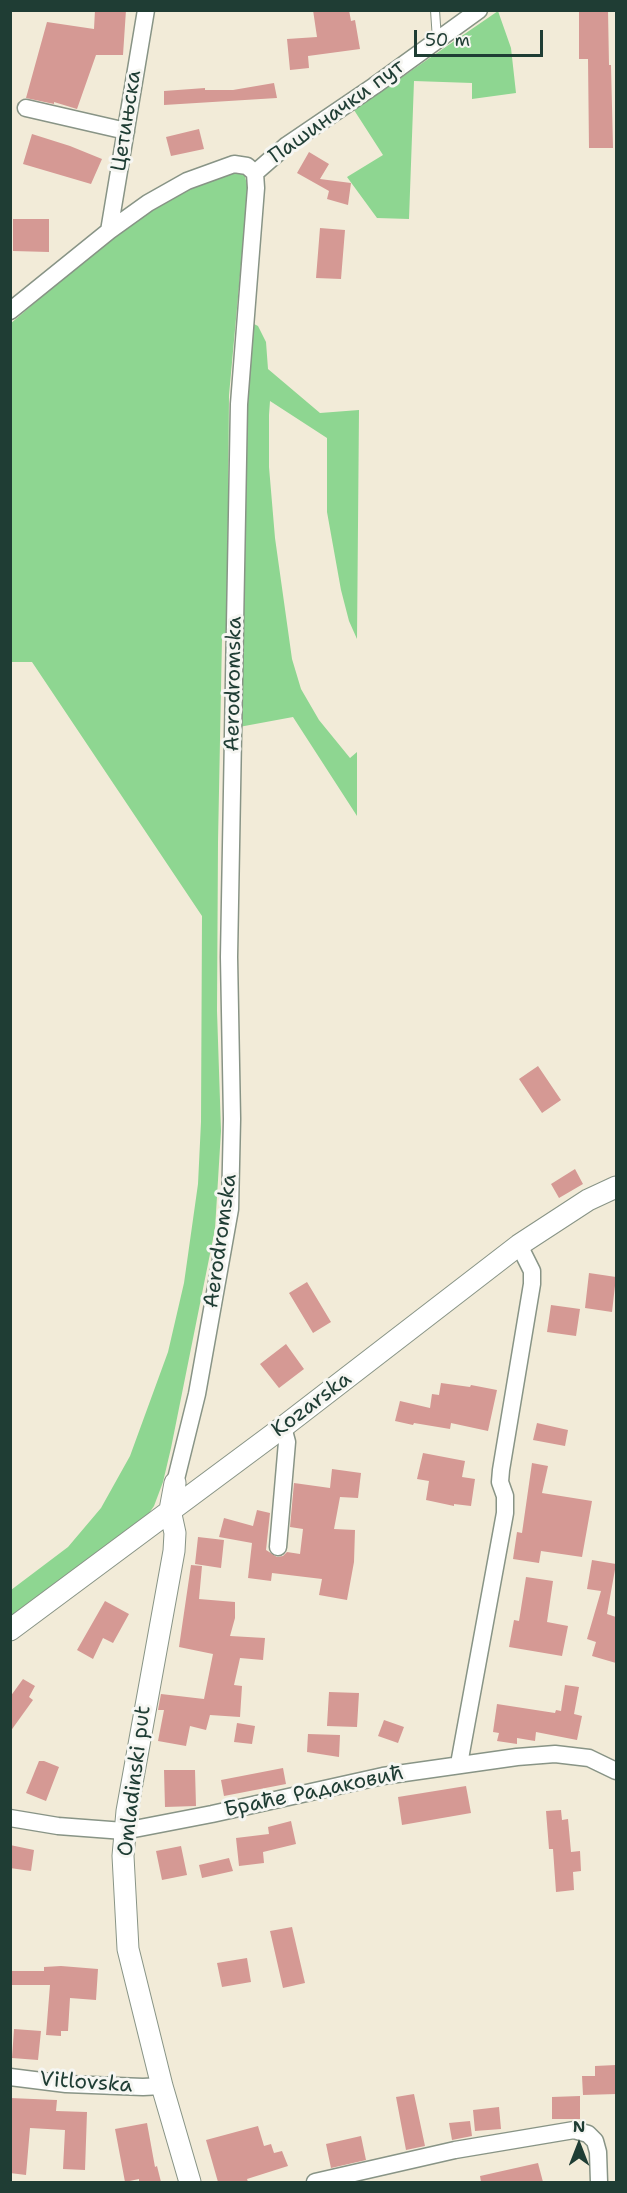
<!DOCTYPE html>
<meta charset="utf-8">
<style>
body{margin:0}
#map{position:relative;width:627px;height:2193px;overflow:hidden;background:#f2ebd8;font-family:"Shantell Sans",sans-serif}
canvas{display:block}
.frame{position:absolute;inset:0;border:12px solid #1f3d34;pointer-events:none}
.north{position:absolute;left:549px;top:2115px;width:60px;height:60px;-webkit-text-stroke:4px #f6f6f2;paint-order:stroke;rotate:0deg;font-size:16px;font-weight:700;line-height:24px;text-align:center;color:#1f3d34}
.north::after{content:'';display:block;margin:auto;width:21px;height:27px;background:#1f3d34;clip-path:polygon(50% 0,100% 100%,50% 72%,0 100%)}
.scale{position:absolute;left:414px;top:30px;width:129px;height:27px;box-sizing:border-box;border:3px solid #1f3d34;border-top:0;padding-left:8px;font-size:18px;line-height:21px;white-space:nowrap;color:#1f3d34;-webkit-text-stroke:4px #f6f6f2;paint-order:stroke}
</style>
<div id="map">
<canvas width="627" height="2193"></canvas>
<div class="frame"></div>
<div class="north">N</div>
<div class="scale">50 m</div>
</div>
<script>
const ctx = document.querySelector('canvas').getContext('2d');
ctx.lineJoin = 'round';
function fillPath(path, color) { ctx.fillStyle = color; ctx.fill(path, 'evenodd'); }
const shape = rows => new Path2D(rows.map(r => 'M' + r).join(''));
function trace(path, color, width, dash) { ctx.strokeStyle = color; ctx.lineWidth = width; ctx.lineCap = dash ? 'butt' : 'round'; ctx.setLineDash(dash || []); ctx.stroke(path); }
function drawText(font, color, halo, rows, align = 'center') {
  ctx.font = font + ' "Shantell Sans",sans-serif'; ctx.lineWidth = 6; ctx.setLineDash([]); ctx.textBaseline = 'middle'; ctx.strokeStyle = halo; ctx.fillStyle = color; for (const [text, x, y, turn = 0] of rows) {
    ctx.save(); ctx.translate(x, y); ctx.rotate((+turn || 0) * Math.PI / 180); ctx.textAlign = isNaN(turn) ? turn : align; if (halo) ctx.strokeText(text, 0, 0); ctx.fillText(text, 0, 0); ctx.restore();
  }
}
const green = shape([
 [498,11,511,48,516,93,472,99,472,83,414,81,409,219,377,218,347,177,383,155,354,110],
 [228,172,244,173,248,188,229,395,227,638,222,638,218,842,217,1011,221,1131,215,1229,171,1448,163,1482,154,1506,147,1516,11,1618,11,1590,68,1547,101,1508,130,1456,168,1352,184,1283,198,1184,201,1122,202,916,32,662,11,662,10,324,87,258,146,214,180,191],
 [250,322,258,326,266,342,268,369,320,413,359,410,357,639,349,621,341,590,327,512,327,438,270,401,269,415,269,467,275,538,292,659,301,689,319,720,350,758,357,752,357,816,293,717,239,727,242,497]
]);
const building = shape([
 [95,10,126,10,123,55,96,55,77,109,54,102,54,104,26,98,47,22,94,29],
 [313,10,349,10,351,21,355,20,360,49,308,56,309,68,290,70,287,39,317,37],
 [579,10,608,10,609,65,611,65,613,148,589,148,588,59,579,59],
 [274,83,277,98,164,105,164,91,205,88,205,90,233,90],
 [199,129,204,149,171,156,166,137],
 [32,134,70,146,102,159,91,184,23,164],
 [309,152,329,164,320,179,351,183,348,205,327,199,329,191,297,173],
 [13,219,49,219,49,252,13,251],
 [320,228,345,230,341,279,316,278],
 [538,1066,561,1100,542,1113,519,1079],
 [575,1169,583,1184,559,1198,551,1184],
 [589,1273,616,1277,612,1312,585,1308],
 [307,1282,331,1322,313,1333,289,1293],
 [551,1305,580,1309,576,1336,547,1332],
 [286,1344,304,1369,279,1388,260,1364],
 [441,1383,470,1387,471,1385,497,1390,488,1431,451,1423,450,1429,414,1423,413,1425,395,1421,400,1401,430,1408,432,1394,439,1395],
 [537,1423,568,1430,565,1446,533,1440],
 [423,1453,465,1461,462,1477,475,1479,471,1506,454,1504,454,1506,426,1500,429,1481,417,1479],
 [532,1463,548,1466,542,1493,592,1501,582,1557,541,1551,539,1563,513,1559,517,1532,522,1533],
 [332,1469,361,1473,358,1498,340,1497,334,1529,355,1530,354,1562,347,1600,319,1595,322,1579,272,1573,271,1581,248,1578,252,1543,219,1537,224,1518,253,1526,257,1510,270,1513,266,1550,277,1557,283,1556,287,1552,300,1554,303,1529,290,1527,294,1483,330,1488],
 [198,1537,224,1540,221,1568,195,1564],
 [592,1560,616,1564,607,1614,616,1617,616,1663,592,1656,596,1642,587,1639,601,1591,587,1589],
 [191,1565,202,1566,199,1599,235,1602,235,1618,230,1636,265,1638,263,1660,240,1658,234,1685,242,1686,240,1717,210,1715,206,1730,190,1726,186,1746,158,1741,164,1710,158,1710,161,1694,204,1699,213,1654,179,1647],
 [526,1577,553,1581,547,1622,568,1626,562,1656,509,1647,514,1620,519,1621],
 [105,1601,129,1614,113,1643,103,1638,93,1659,77,1650],
 [23,1679,35,1686,29,1697,33,1700,10,1732,10,1697],
 [565,1685,579,1687,574,1714,582,1716,577,1740,536,1732,535,1741,517,1738,517,1744,497,1741,499,1733,493,1732,497,1704,555,1713,556,1710,561,1711],
 [329,1692,359,1693,357,1727,327,1726],
 [384,1720,404,1727,398,1743,378,1736],
 [237,1723,255,1726,252,1744,234,1742],
 [308,1734,340,1735,339,1757,307,1752],
 [39,1761,44,1761,59,1767,46,1801,26,1793],
 [283,1768,286,1784,224,1796,221,1780],
 [164,1770,195,1770,196,1806,165,1807],
 [466,1786,471,1813,402,1825,398,1797],
 [561,1810,562,1820,568,1819,571,1852,580,1851,581,1871,573,1872,574,1890,556,1892,553,1849,549,1849,546,1811],
 [291,1821,296,1844,263,1852,264,1863,239,1866,236,1838,269,1834,268,1827],
 [10,1845,34,1850,31,1871,10,1868],
 [181,1846,187,1875,162,1880,156,1851],
 [229,1858,233,1871,202,1878,199,1865],
 [292,1927,305,1983,283,1988,270,1931],
 [247,1958,251,1982,222,1987,217,1963],
 [61,1966,98,1969,96,2000,70,1998,68,2031,61,2031,61,2036,46,2035,50,1985,10,1985,10,1971,44,1971,44,1967],
 [14,2029,41,2031,38,2060,12,2058],
 [616,2065,616,2094,583,2095,582,2076,595,2076,595,2066],
 [414,2094,425,2146,406,2150,396,2097],
 [580,2096,580,2119,552,2119,552,2097],
 [10,2098,57,2100,56,2111,87,2112,85,2170,63,2169,65,2130,30,2128,26,2175,10,2173],
 [499,2107,501,2129,475,2131,473,2110],
 [470,2121,472,2136,452,2140,449,2123],
 [147,2123,155,2167,157,2166,161,2182,139,2182,139,2179,125,2182,115,2129],
 [258,2126,264,2146,271,2144,274,2153,282,2151,288,2166,247,2179,248,2182,218,2182,206,2140],
 [361,2136,366,2160,331,2168,326,2144],
 [538,2163,543,2182,481,2182,480,2176]
]);
const service = shape([
 [435,10,437,40]
]);
const minor = shape([
 [26,108,126,131],
 [255,173,287,145,374,86,479,10],
 [109,231,146,10],
 [10,311,109,231,148,203,187,181,234,164,247,166,255,173,256,188,239,404,229,957,232,1119,230,1209,197,1394,175,1483],
 [278,1547,287,1442,283,1427],
 [459,1764,505,1513,505,1496,500,1482,501,1470,532,1284,532,1271,519,1245],
 [10,1818,58,1826,124,1831,212,1814,383,1776,517,1757,555,1754,589,1758,616,1771],
 [10,2077,66,2084,143,2087,162,2086],
 [315,2182,455,2150,574,2130,588,2134,595,2141,598,2152,599,2182]
]);
const tertiary = shape([
 [175,1483,170,1510,175,1533,174,1551,127,1811,123,1856,128,1949,162,2086,190,2182],
 [10,1630,283,1427,519,1245,588,1200,616,1187]
]);
const streetNames = [
 ["Пашиначки пут",337,112,-36],
 ["Цетињска",127,121,-81],
 ["Aerodromska",234,684,-89],
 ["Aerodromska",221,1241,-82],
 ["Kozarska",312,1405,-37],
 ["Omladinski put",135,1781,-83],
 ["Браће Радаковић",314,1792,-12],
 ["Vitlovska",86,2083,4]
];
fillPath(green, '#8ed691');
fillPath(building, '#d59994');
trace(service, '#889486', 10);
trace(minor, '#889486', 19);
trace(tertiary, '#889486', 23);
trace(service, '#fff', 8);
trace(minor, '#fff', 16);
trace(tertiary, '#fff', 21);
drawText('21px', '#1f3d34', '#f6f6f2', streetNames);
</script>
